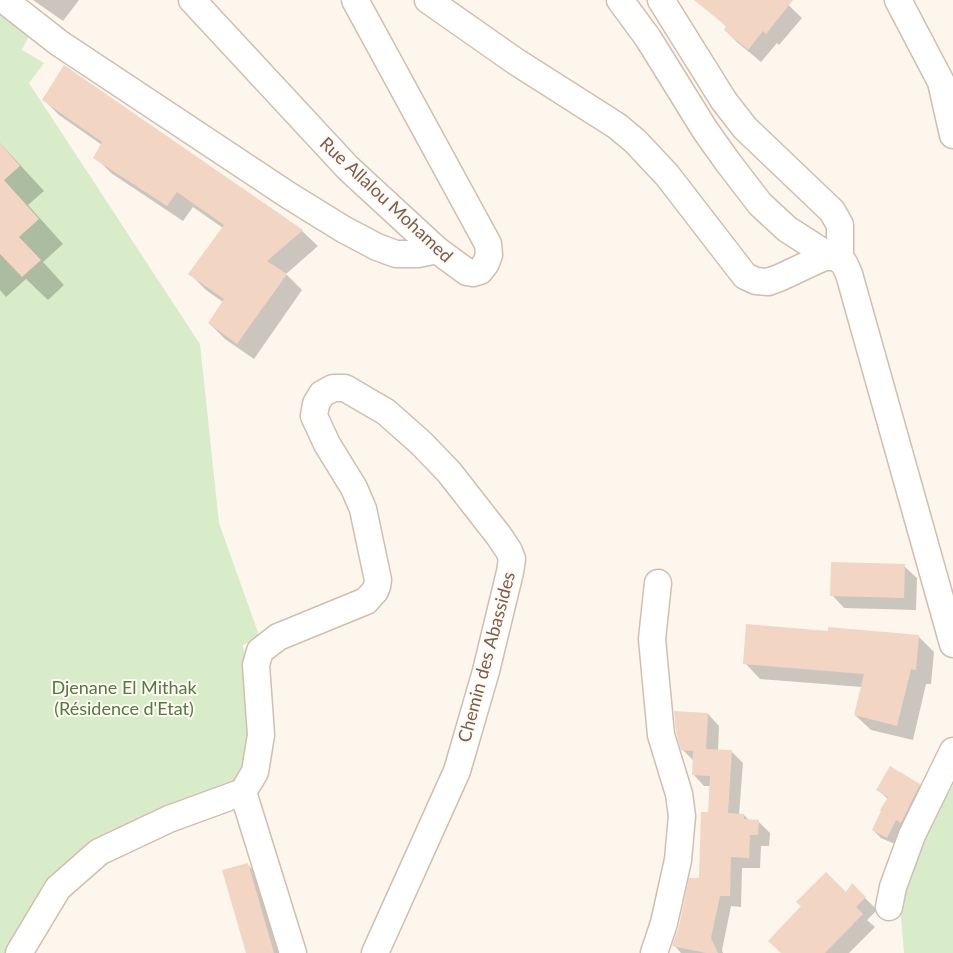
<!DOCTYPE html>
<meta charset="utf-8">
<style>
body{margin:0}
canvas{display:block;background:#fdf6ec}
</style>
<canvas width="953" height="953"></canvas>
<script>
const ctx = document.querySelector('canvas').getContext('2d');
ctx.lineJoin = 'round';
function fillPath(path, color) { ctx.fillStyle = color; ctx.fill(path, 'evenodd'); }
const shape = rows => new Path2D(rows.map(r => 'M' + r).join(''));
function trace(path, color, width, dash) { ctx.strokeStyle = color; ctx.lineWidth = width; ctx.lineCap = dash ? 'butt' : 'round'; ctx.setLineDash(dash || []); ctx.stroke(path); }
function drawText(font, color, halo, rows, align = 'center') {
  ctx.font = font + ' Lato,sans-serif'; ctx.lineWidth = 4; ctx.setLineDash([]); ctx.textBaseline = 'middle'; ctx.strokeStyle = halo; ctx.fillStyle = color; for (const [text, x, y, turn = 0] of rows) {
    ctx.save(); ctx.translate(x, y); ctx.rotate((+turn || 0) * Math.PI / 180); ctx.textAlign = isNaN(turn) ? turn : align; if (halo) ctx.strokeText(text, 0, 0); ctx.fillText(text, 0, 0); ctx.restore();
  }
}
const green = shape([
 [0,0,33,27,22,50,44,63,29,83,200,344,219,523,260,638,243,645,252,711,250,750,237,783,84,855,8,953,0,953],
 [953,785,953,953,904,953,899,894,918,848]
]);
const shadow = shape([
 [33,0,79,0,63,21],
 [710,0,783,0,802,18,779,45,777,43,761,62,738,43,725,30,727,27,705,7],
 [65,67,302,231,318,246,286,274,302,290,254,359,225,339,209,323,223,302,206,290,190,274,223,228,193,207,183,221,111,173,95,157,102,145,59,115,43,99],
 [0,143,44,191,28,205,63,244,43,262,64,285,48,300,26,279,6,297,0,290],
 [904,566,917,578,916,610,844,608,832,595],
 [918,636,934,652,931,684,926,684,913,740,871,730,855,715,862,687,760,679,745,663],
 [708,714,719,726,718,751,731,751,743,763,739,815,744,815,750,821,758,821,770,833,769,846,761,846,760,868,742,868,741,907,731,906,722,950,723,953,681,953,674,945,700,880,709,813,711,786,704,786,693,774,694,761,682,749],
 [919,785,927,793,895,844,881,838,873,830,888,799,878,790],
 [247,864,272,889,290,953,247,953],
 [852,885,877,910,867,920,875,927,849,953,782,953,847,894]
]);
const building = shape([
 [694,0,793,0,766,34,763,31,748,50,724,30,726,26],
 [64,65,303,230,267,261,287,274,237,344,208,323,224,299,188,274,224,225,177,192,167,206,93,158,102,142,42,100],
 [0,143,20,166,4,180,39,219,19,237,41,260,22,277,0,254],
 [831,562,905,564,904,598,830,596],
 [746,624,828,631,828,627,919,635,916,670,911,669,897,726,854,715,864,674,743,664],
 [674,711,708,713,706,749,732,750,728,813,744,814,744,819,759,820,758,835,750,835,749,858,731,857,730,896,720,896,711,938,718,953,706,953,672,946,679,926,689,878,699,878,701,812,708,812,710,776,692,775,693,751,681,750,676,732],
 [890,766,920,784,901,823,896,820,887,838,872,830,881,811,880,810,888,797,876,790],
 [248,863,274,953,246,953,222,870],
 [826,872,846,892,852,883,866,897,856,907,863,914,825,953,781,953,768,941,801,906,796,902]
]);
const minor = shape([
 [4,0,59,43,288,195,343,229,377,247,396,254,418,254,437,250],
 [192,0,348,168,437,250,467,272,473,273,480,271,486,263,489,255,488,244,355,0],
 [428,0,515,61,617,126,635,141,667,175,745,276,756,281,768,282,779,278,824,257,835,257,844,263,849,274,953,644],
 [620,0,648,38,705,130,727,161,760,204,787,229,829,256],
 [661,0,724,101,745,128,832,211,840,225,840,260],
 [898,0,941,82,953,135],
 [243,792,255,772,261,735,256,665,260,651,278,637,366,601,375,591,377,586,378,580,363,509,354,488,327,444,314,416,316,404,322,394,333,388,345,388,386,412,421,443,449,472,499,536,509,551,512,559,510,572,486,671,457,771,375,953],
 [243,792,293,953],
 [889,907,893,887,912,835,953,751],
 [19,953,58,888,99,852,169,819,243,792],
 [654,953,664,923,678,860,682,816,679,794,661,735,652,639,658,583]
]);
const streetNames = [
 ["Rue Allalou Mohamed",386,200,43],
 ["Chemin des Abassides",487,657,-75]
];
const parkNames = [
 ["Djenane El Mithak",124,688],
 ["(Résidence d'Etat)",124,709]
];
fillPath(green, '#d8ecc9');
fillPath(shadow, '#0003');
fillPath(building, '#f3d5c3');
trace(minor, '#d1beb0', 29);
trace(minor, '#fff', 26);
drawText('18px', '#7a5c4d', '#fffaf3', streetNames);
drawText('18px', '#537a41', '#fffaf3', parkNames);
</script>
